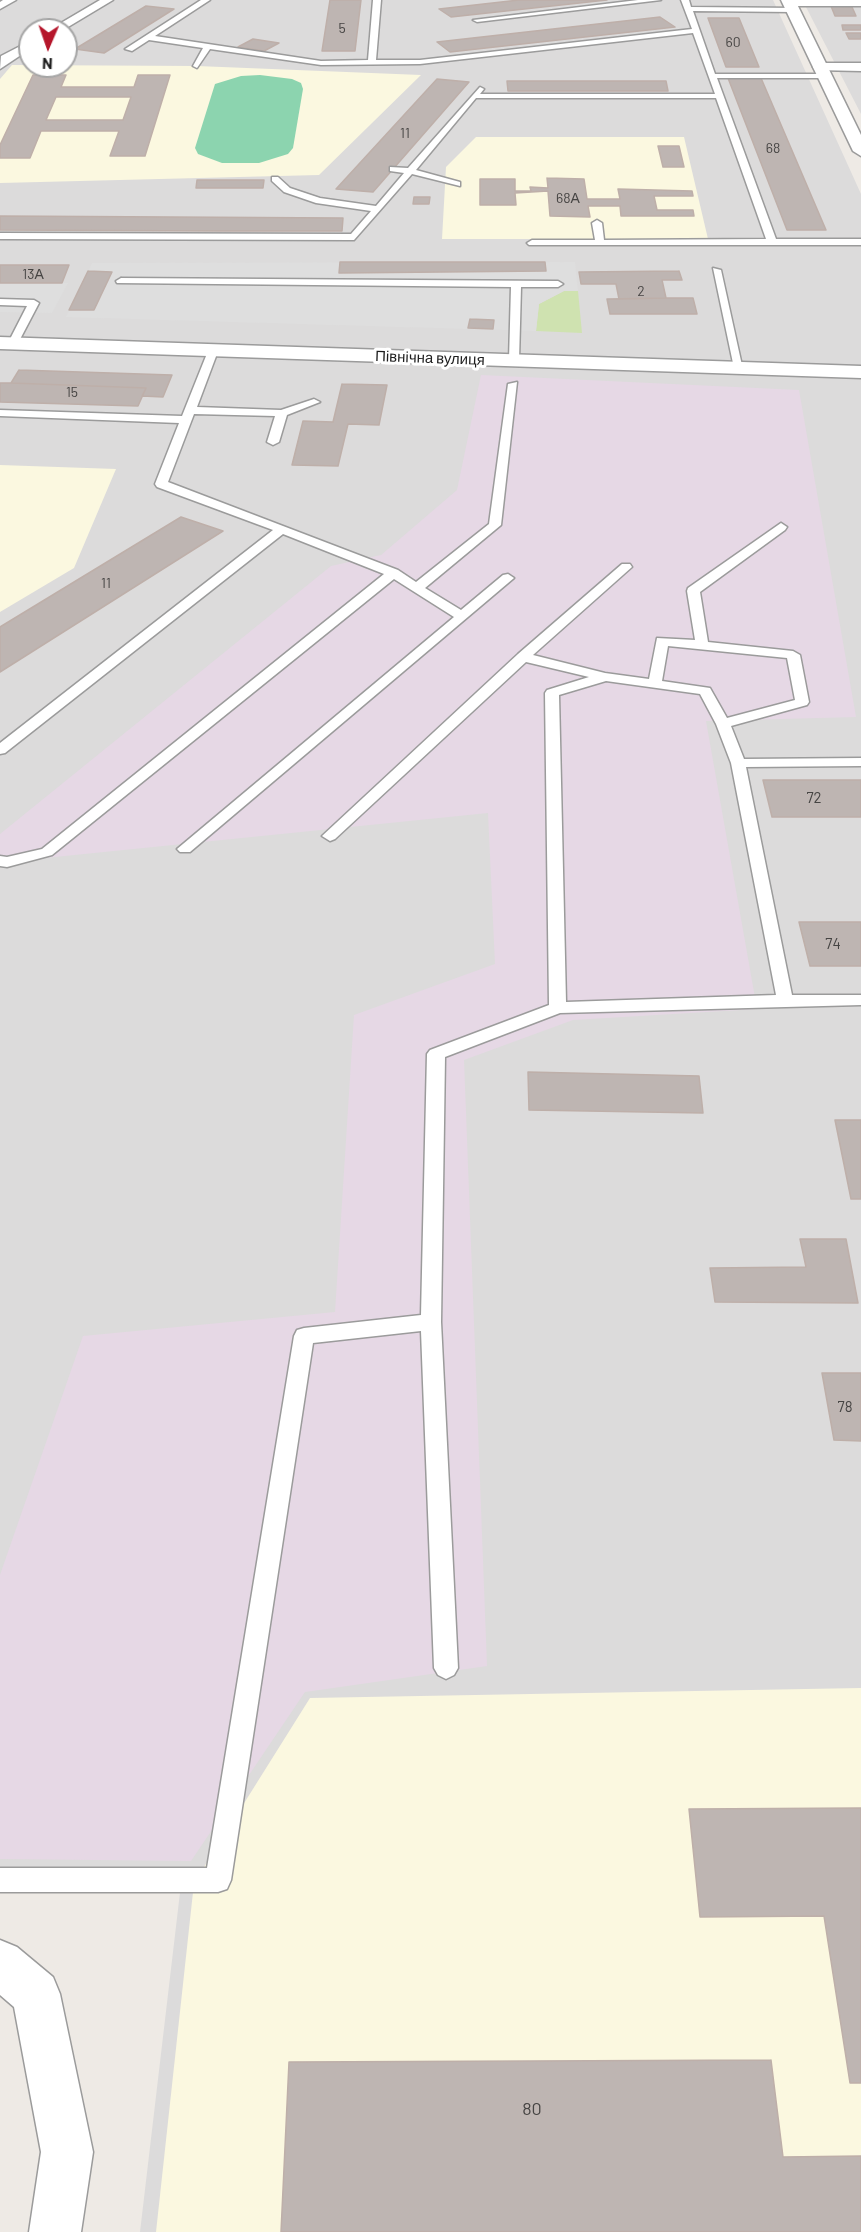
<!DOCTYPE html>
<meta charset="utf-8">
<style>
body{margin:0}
#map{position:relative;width:861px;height:2232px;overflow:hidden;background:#eeeae5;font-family:Barlow,sans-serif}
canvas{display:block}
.north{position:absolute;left:18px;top:18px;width:60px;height:60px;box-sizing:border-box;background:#fff;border:2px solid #a5a5a5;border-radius:50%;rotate:182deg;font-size:16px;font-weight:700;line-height:24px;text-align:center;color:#1e1e1e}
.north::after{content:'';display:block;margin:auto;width:21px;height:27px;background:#b5162b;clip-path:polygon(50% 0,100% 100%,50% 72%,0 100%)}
</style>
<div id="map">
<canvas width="861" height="2232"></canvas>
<div class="north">N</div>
</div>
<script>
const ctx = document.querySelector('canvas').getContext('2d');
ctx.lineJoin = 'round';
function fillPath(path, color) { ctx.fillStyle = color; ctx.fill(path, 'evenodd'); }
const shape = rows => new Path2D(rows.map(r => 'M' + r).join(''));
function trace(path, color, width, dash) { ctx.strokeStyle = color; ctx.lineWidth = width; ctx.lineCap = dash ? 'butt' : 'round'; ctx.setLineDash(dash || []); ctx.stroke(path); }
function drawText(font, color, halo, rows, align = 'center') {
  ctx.font = font + ' Barlow,sans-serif'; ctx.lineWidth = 6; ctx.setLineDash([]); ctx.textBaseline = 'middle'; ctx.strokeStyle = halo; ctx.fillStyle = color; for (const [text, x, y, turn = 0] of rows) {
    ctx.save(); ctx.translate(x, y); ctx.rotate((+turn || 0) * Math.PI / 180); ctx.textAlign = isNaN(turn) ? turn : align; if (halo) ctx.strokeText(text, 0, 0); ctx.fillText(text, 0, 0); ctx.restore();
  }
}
const residential = shape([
 [0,0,773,0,861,194,861,2232,140,2232,181,1884,0,1883],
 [30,30,66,30,66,66,30,66],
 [802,0,861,0,861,114,807,9]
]);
const industrial = shape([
 [481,375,799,390,856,717,706,721,757,1009,573,1020,464,1060,487,1666,305,1692,191,1861,0,1859,0,1575,83,1336,335,1312,354,1015,495,964,488,813,35,859,0,855,0,834,331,566,381,555,457,490]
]);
const education = shape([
 [12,65,197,66,421,75,319,175,0,183,0,79],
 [476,137,684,137,708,239,442,239,446,167],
 [0,465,116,469,74,568,0,612],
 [861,1688,861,2232,156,2232,194,1883,310,1698]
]);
const grass = shape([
 [564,291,578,291,582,333,536,331,539,304]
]);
const pitch = shape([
 [260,75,292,79,301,83,303,89,293,148,288,154,259,163,222,163,198,154,195,148,215,84,241,76]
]);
const parking = shape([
 [575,262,578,291,564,291,539,304,536,331,66,317,92,263],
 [0,283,68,283,52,313,0,312]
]);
const building = shape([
 [330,0,361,0,355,51,322,51,330,0],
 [519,0,607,0,451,17,439,9,519,0],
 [146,6,174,9,104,53,75,49,146,6],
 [831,6,852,7,856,16,835,16,831,6],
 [660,17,675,27,450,52,437,42,660,17],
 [708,18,739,18,759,67,726,67,708,18],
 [842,25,861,25,861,30,843,30,842,25],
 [846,33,861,33,861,39,849,39,846,33],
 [253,39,279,43,264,51,238,47,253,39],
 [33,75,66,75,61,87,134,87,138,75,170,75,145,156,110,156,119,131,41,131,30,158,0,158,0,145,33,75],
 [56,97,131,97,123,120,46,120,56,97],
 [728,78,761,78,826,230,787,230,728,78],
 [437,79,469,82,373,192,336,189,437,79],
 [507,81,666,81,668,91,508,91,507,81],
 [658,146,679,146,684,167,663,167,658,146],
 [547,178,584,179,587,199,620,199,618,189,692,191,693,196,654,196,657,210,693,210,694,216,621,216,620,206,588,206,590,217,550,216,548,191,515,193,516,205,480,205,480,179,515,179,515,191,531,191,530,187,548,188,547,178],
 [197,180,264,180,263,188,196,188,197,180],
 [414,197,430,197,429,204,413,204,414,197],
 [0,216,343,218,342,231,218,231,0,230,0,216],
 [340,262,545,262,546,271,339,273,340,262],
 [0,265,69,265,62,283,0,283,0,265],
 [88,271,112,272,94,310,69,310,88,271],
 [679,271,682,280,662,280,666,298,619,299,616,284,581,284,579,272,679,271],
 [666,298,693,298,697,314,610,314,607,299,666,298],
 [470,319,494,320,493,329,468,328,470,319],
 [19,370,172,375,163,397,142,396,146,388,11,383,19,370],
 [0,383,11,383,146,388,138,406,0,402,0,383],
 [342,384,387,385,379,425,348,424,338,466,292,465,303,421,333,422,342,384],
 [181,517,223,531,0,672,0,627,181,517],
 [763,780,861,780,861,817,772,817,763,780],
 [799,922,861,922,861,966,810,966,799,922],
 [528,1072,699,1076,703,1113,529,1110,528,1072],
 [835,1120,861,1120,861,1199,851,1199,835,1120],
 [800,1239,846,1239,858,1303,715,1302,710,1268,806,1267,800,1239],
 [822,1373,861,1373,861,1441,834,1440,822,1373],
 [861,1808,861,2083,850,2083,824,1916,700,1917,689,1809,861,1808],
 [771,2060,783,2157,861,2156,861,2232,281,2232,289,2062,771,2060]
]);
const service = shape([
 [201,0,210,0,155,36,321,61,368,60,373,0,381,0,376,60,420,60,692,29,681,0,689,0,691,7,796,8,793,12,693,11,715,74,828,74,825,78,717,78,776,239,861,239,861,245,529,245,527,243,532,240,595,240,592,223,597,220,602,223,604,240,766,239,716,98,476,98,416,170,460,182,460,186,412,174,354,240,0,239,0,233,351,234,371,211,316,203,284,192,272,181,272,177,278,177,290,188,320,198,376,206,404,173,390,171,390,167,408,168,480,87,484,89,480,94,715,94,693,33,420,64,321,65,210,49,197,68,193,66,203,48,149,40,132,51,125,49,201,0],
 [638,0,661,0,477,22,473,20,638,0],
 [713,268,721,270,743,370,734,368,713,268],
 [121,278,558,281,563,284,558,287,521,287,519,360,514,363,509,360,511,287,117,283,116,281,121,278],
 [0,299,34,300,39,303,17,345,8,343,27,306,0,305,0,299],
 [213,348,218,351,197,407,281,410,314,399,320,402,287,415,279,442,273,445,267,442,275,416,194,414,168,482,398,570,416,582,489,524,508,384,517,382,501,525,425,588,461,610,503,575,508,574,514,578,190,852,180,852,177,849,454,617,394,579,52,855,7,867,0,866,0,856,7,857,42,849,384,574,283,534,5,753,0,754,0,743,273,530,157,487,155,484,179,423,0,416,0,410,182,416,208,351,213,348],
 [781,523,787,527,785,530,700,592,708,642,793,651,800,655,809,702,807,705,731,726,744,759,861,758,861,766,746,767,792,995,861,995,861,1005,560,1013,445,1057,441,1322,458,1668,454,1675,446,1679,438,1675,434,1668,421,1331,313,1343,231,1880,227,1889,218,1892,0,1892,0,1868,207,1868,294,1336,297,1330,304,1328,421,1315,427,1054,430,1050,549,1005,545,693,547,690,589,677,526,662,335,839,330,841,322,836,518,654,622,564,630,564,632,567,533,655,605,673,649,679,657,638,695,640,687,591,688,588,781,523],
 [668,646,787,658,795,700,727,718,710,688,662,681,668,646],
 [606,681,700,694,716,724,731,763,776,995,566,1002,559,695,606,681]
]);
const pedestrian = shape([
 [3,0,16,0,0,9,0,2,3,0],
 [100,0,113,0,63,30,49,30,100,0],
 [30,41,30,49,0,69,1,56,30,41]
]);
const minor = shape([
 [784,0,861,0,861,6,789,6,784,5,784,0],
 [820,63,861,63,861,71,815,70,813,67,815,64,820,63],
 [0,1940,17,1947,53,1977,60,1994,93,2152,81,2232,29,2232,41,2152,14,2007,0,1995,0,1940]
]);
const tertiary = shape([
 [781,0,795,0,861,135,861,156,853,151,781,0],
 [0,337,861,366,861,378,0,349,0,337]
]);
const farNumbernames = [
 ["5",342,28],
 ["60",733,42],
 ["11",405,133],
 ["68",773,148],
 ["68А",568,198],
 ["13А",33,274],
 ["2",641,291],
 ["15",72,392],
 ["11",106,583]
];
const farStreetnames = [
 ["Північна вулиця",430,358,2]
];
const numberNames = [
 ["72",814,798],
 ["74",833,944],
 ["78",845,1407]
];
const nearNumbernames = [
 ["80",532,2109]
];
fillPath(residential, '#dcdbdb');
fillPath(industrial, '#e6d8e5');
fillPath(education, '#fbf8e0');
fillPath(grass, '#cfe2b0');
fillPath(pitch, '#8cd4af');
fillPath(parking, '#dedede');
fillPath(building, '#beb5b2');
trace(building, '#beafa9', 1.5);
trace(service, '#9b9b9b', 3);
trace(pedestrian, '#9b9b9b', 3);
trace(minor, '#9b9b9b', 3);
trace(tertiary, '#9b9b9b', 3);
fillPath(service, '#fff');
fillPath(pedestrian, '#fff');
fillPath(minor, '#fff');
fillPath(tertiary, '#fff');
drawText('14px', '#464443', null, farNumbernames);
drawText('15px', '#1e1e1e', '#fff', farStreetnames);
drawText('15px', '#464443', null, numberNames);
drawText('18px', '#464443', null, nearNumbernames);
</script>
